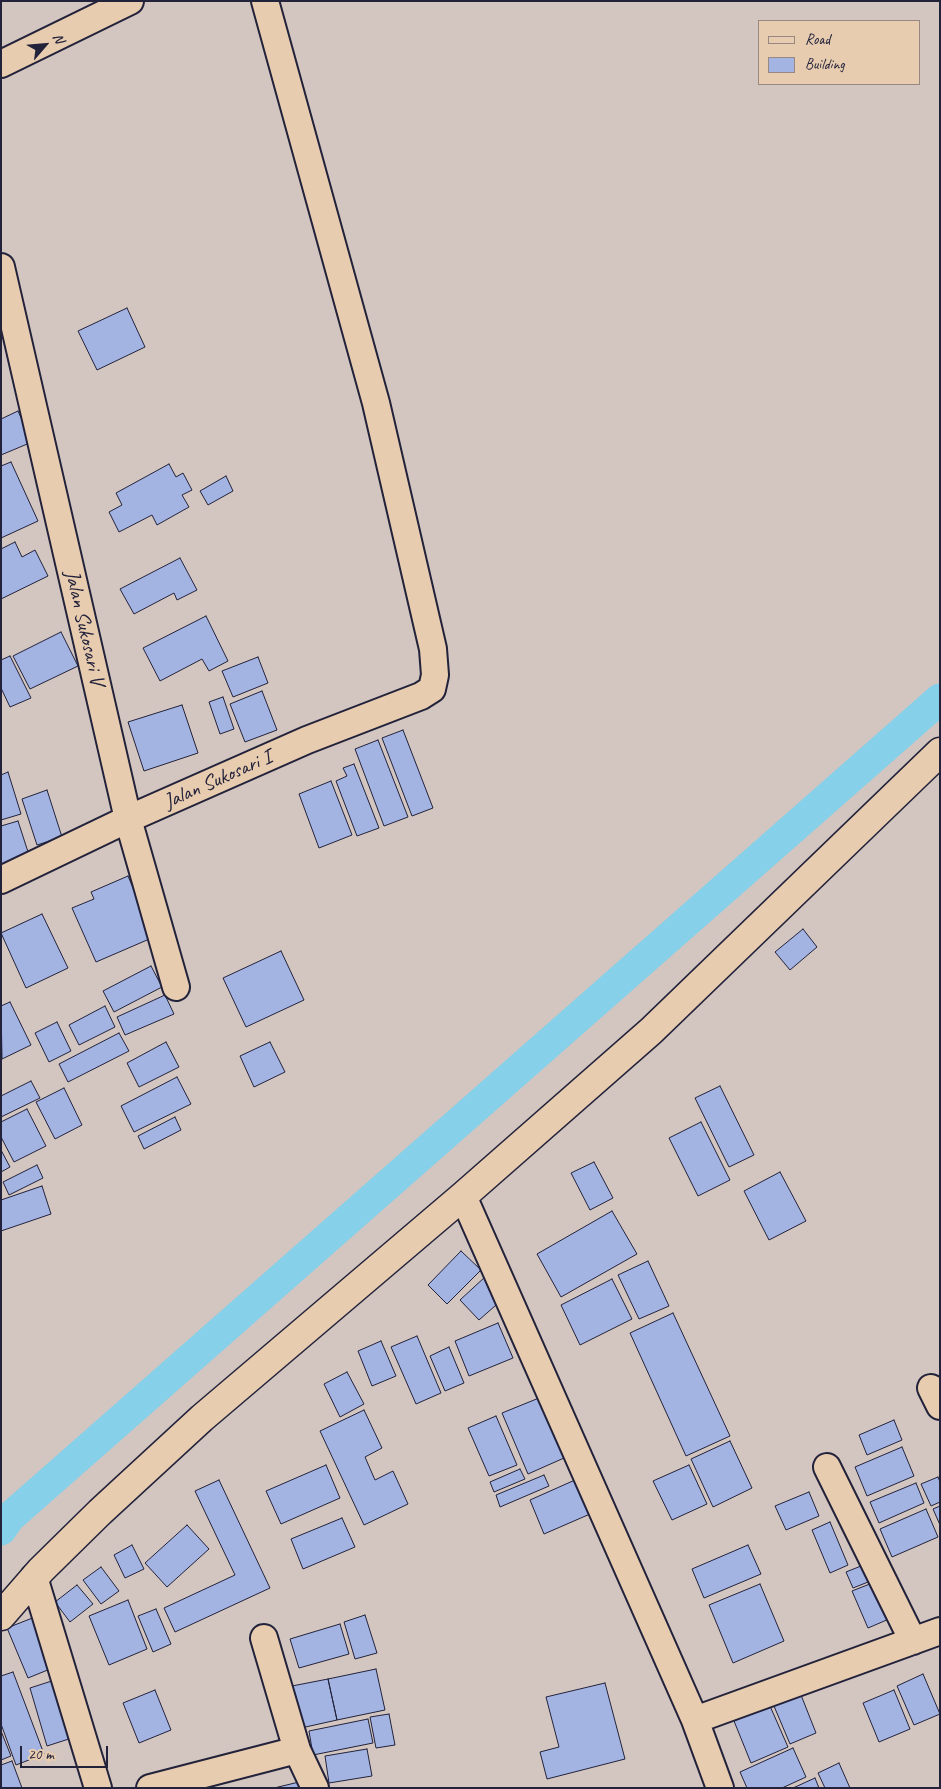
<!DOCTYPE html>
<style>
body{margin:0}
#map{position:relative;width:941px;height:1789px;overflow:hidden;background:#d3c5bf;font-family:Caveat,sans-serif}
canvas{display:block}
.frame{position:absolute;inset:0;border:2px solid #22223b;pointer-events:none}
.legend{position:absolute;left:758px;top:20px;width:162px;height:65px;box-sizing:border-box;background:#e8ccaf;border:1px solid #998881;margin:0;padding:6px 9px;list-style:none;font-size:15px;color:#22223b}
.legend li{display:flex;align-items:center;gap:10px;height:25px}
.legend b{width:25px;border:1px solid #998881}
.north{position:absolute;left:20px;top:20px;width:50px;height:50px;-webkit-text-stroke:4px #e8ccaf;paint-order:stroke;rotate:63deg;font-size:14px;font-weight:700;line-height:20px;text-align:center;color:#22223b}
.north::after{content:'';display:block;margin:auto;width:18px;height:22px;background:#22223b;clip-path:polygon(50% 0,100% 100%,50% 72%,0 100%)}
.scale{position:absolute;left:20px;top:1746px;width:88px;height:22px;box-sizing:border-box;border:2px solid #22223b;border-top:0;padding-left:6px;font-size:15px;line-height:18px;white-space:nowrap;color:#22223b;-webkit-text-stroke:4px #e8ccaf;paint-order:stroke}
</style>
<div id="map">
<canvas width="941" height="1789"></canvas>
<div class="frame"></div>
<ul class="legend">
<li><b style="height:6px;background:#e8ccaf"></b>Road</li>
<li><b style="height:14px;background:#a3b4e3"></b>Building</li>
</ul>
<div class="north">N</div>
<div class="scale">20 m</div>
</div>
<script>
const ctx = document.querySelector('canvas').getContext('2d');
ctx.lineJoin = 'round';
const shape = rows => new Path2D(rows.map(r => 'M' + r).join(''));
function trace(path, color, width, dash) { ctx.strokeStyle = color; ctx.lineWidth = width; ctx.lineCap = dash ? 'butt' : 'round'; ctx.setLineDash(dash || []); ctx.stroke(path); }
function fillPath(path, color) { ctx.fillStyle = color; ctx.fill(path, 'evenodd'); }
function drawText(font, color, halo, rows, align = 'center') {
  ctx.font = font + ' Caveat,sans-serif'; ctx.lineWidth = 4; ctx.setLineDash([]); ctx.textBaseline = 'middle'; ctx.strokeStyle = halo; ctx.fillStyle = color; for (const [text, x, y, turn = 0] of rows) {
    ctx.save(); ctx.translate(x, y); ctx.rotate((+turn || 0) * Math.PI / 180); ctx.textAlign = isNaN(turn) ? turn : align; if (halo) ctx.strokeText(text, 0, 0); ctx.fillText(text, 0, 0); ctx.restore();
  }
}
const canal = shape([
 [1,1530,10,1517,940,699]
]);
const building = shape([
 [127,308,145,347,97,370,78,331,127,308],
 [18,411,32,442,1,455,1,419,18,411],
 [11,462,38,521,1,538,1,466,11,462],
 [169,464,176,477,183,473,192,490,182,495,189,507,157,525,152,515,119,532,109,512,122,505,116,493,169,464],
 [226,476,233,491,208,505,200,491,226,476],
 [15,542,22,557,35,550,48,576,1,599,1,549,15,542],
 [180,558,197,590,177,600,174,593,134,614,120,589,180,558],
 [206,616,228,661,209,671,202,659,160,681,143,648,206,616],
 [61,632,78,666,30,689,13,656,61,632],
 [10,656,31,698,10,707,1,688,1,660,10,656],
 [258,657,268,683,233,697,222,671,258,657],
 [262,691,277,730,245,742,230,704,262,691],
 [223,697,234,729,220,734,209,702,223,697],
 [182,705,198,753,144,771,128,722,182,705],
 [403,730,433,808,412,816,382,738,403,730],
 [378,740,408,817,384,826,355,749,378,740],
 [354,764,379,828,357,836,336,781,347,776,343,768,354,764],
 [8,772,21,814,1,820,1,775,8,772],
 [331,781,352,835,319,848,299,794,331,781],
 [47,790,62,837,37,845,22,799,47,790],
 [18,821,29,855,1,864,1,826,18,821],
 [128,876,154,937,96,962,72,908,94,899,91,892,128,876],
 [42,914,68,968,26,988,1,933,42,914],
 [803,929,817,947,790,970,775,952,803,929],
 [281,951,304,1000,246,1027,223,978,281,951],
 [151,966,162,987,114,1012,103,991,151,966],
 [165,995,174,1014,125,1035,117,1017,165,995],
 [10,1002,31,1045,2,1059,1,1006,10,1002],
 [105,1006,115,1027,79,1045,69,1025,105,1006],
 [57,1022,71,1051,49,1062,35,1033,57,1022],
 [119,1033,129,1051,68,1082,59,1064,119,1033],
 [166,1042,179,1067,139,1087,127,1063,166,1042],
 [270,1042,285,1072,254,1087,240,1056,270,1042],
 [177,1077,191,1104,134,1132,121,1106,177,1077],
 [31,1081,40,1098,1,1117,1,1096,31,1081],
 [720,1086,754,1155,729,1167,695,1098,720,1086],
 [64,1088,82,1125,55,1139,36,1102,64,1088],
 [27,1109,46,1146,14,1162,1,1137,1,1122,27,1109],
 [175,1117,181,1130,144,1149,138,1136,175,1117],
 [701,1122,730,1180,698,1196,669,1138,701,1122],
 [1,1150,10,1167,1,1172,1,1150],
 [594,1162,613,1198,590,1210,571,1173,594,1162],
 [37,1165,43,1178,9,1195,3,1182,37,1165],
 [780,1172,806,1221,769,1240,744,1191,780,1172],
 [42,1186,51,1214,1,1231,1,1200,42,1186],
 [612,1211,637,1254,561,1297,537,1254,612,1211],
 [461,1251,481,1270,447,1304,428,1285,461,1251],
 [648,1261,669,1306,639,1319,618,1275,648,1261],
 [485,1277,504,1298,479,1320,460,1300,485,1277],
 [612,1279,632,1319,580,1345,561,1305,612,1279],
 [673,1313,730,1436,686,1456,630,1333,673,1313],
 [498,1323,513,1358,469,1376,455,1341,498,1323],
 [417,1336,441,1393,416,1404,391,1347,417,1336],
 [381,1341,396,1376,372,1386,358,1351,381,1341],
 [449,1347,464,1383,445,1391,430,1356,449,1347],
 [347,1372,364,1404,340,1417,324,1384,347,1372],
 [539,1398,564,1458,528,1474,502,1413,539,1398],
 [364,1410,382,1448,365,1457,375,1480,393,1471,408,1504,364,1525,320,1431,364,1410],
 [496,1416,517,1465,489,1476,468,1428,496,1416],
 [894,1420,902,1440,867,1455,859,1435,894,1420],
 [730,1441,752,1488,713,1507,691,1459,730,1441],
 [902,1447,914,1476,867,1496,855,1467,902,1447],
 [326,1465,340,1498,281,1524,266,1491,326,1465],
 [689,1465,707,1504,672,1520,653,1481,689,1465],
 [520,1469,525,1479,494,1492,490,1482,520,1469],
 [544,1475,549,1486,500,1507,496,1495,544,1475],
 [938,1477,940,1482,940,1502,931,1506,921,1484,938,1477],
 [219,1480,270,1588,175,1632,164,1608,235,1575,195,1491,219,1480],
 [575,1480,590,1514,544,1534,530,1500,575,1480],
 [916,1483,924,1503,879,1523,870,1502,916,1483],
 [809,1492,819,1516,786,1530,775,1506,809,1492],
 [940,1506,940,1525,933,1509,940,1506],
 [926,1509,938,1537,892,1557,880,1529,926,1509],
 [342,1518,355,1547,303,1569,291,1539,342,1518],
 [830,1522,848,1565,830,1573,812,1530,830,1522],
 [187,1525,209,1549,167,1587,145,1563,187,1525],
 [132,1545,144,1569,125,1578,114,1555,132,1545],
 [748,1545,761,1574,704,1598,692,1569,748,1545],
 [871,1562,878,1578,853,1588,846,1572,871,1562],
 [101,1567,119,1591,101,1604,83,1580,101,1567],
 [880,1580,896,1616,868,1628,852,1591,880,1580],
 [760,1584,784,1641,733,1663,709,1605,760,1584],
 [77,1585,93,1604,70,1622,55,1602,77,1585],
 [128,1600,147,1649,109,1665,89,1616,128,1600],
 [156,1609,171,1644,153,1652,138,1616,156,1609],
 [365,1615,377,1653,355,1659,344,1622,365,1615],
 [35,1617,55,1667,28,1678,7,1628,35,1617],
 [340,1624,349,1654,299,1668,290,1639,340,1624],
 [376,1669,385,1710,337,1720,328,1679,376,1669],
 [13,1672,44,1754,16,1765,1,1724,1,1676,13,1672],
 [923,1674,940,1714,914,1725,897,1686,923,1674],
 [58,1679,75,1737,47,1746,30,1688,58,1679],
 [328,1679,337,1720,301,1728,292,1686,328,1679],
 [605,1683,625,1759,547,1779,540,1752,559,1747,546,1697,605,1683],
 [155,1690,171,1730,139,1743,123,1703,155,1690],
 [894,1690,910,1729,879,1742,863,1703,894,1690],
 [801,1695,816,1733,790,1744,774,1706,801,1695],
 [770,1706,788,1747,751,1763,734,1721,770,1706],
 [389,1714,395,1745,376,1748,370,1717,389,1714],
 [368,1719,373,1743,313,1755,309,1731,368,1719],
 [1,1731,11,1756,1,1760,1,1731],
 [793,1748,806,1777,782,1788,747,1788,740,1772,793,1748],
 [367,1749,372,1776,329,1783,325,1756,367,1749],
 [12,1761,22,1788,1,1788,1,1765,12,1761],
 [839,1763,850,1788,825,1788,818,1773,839,1763],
 [815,1778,819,1788,793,1788,815,1778],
 [299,1782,301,1788,274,1788,299,1782]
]);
const minor = shape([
 [1,64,130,1],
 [1,267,128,819,176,987],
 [1,880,128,819,307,740,421,696,432,689,435,675,433,649,376,403,265,1],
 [463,1196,695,1720],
 [931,1388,940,1406],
 [827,1467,913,1641],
 [34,1577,98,1788],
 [297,1750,315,1788],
 [150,1788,297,1750,264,1638],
 [720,1788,695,1720,940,1631]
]);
const tertiary = shape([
 [1,1616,41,1570,100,1512,202,1418,463,1196,651,1031,940,752]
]);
const streetNames = [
 ["Jalan Sukosari V",84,628,77],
 ["Jalan Sukosari I",218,780,-24]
];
trace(canal, '#87d0e9', 31);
fillPath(building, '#a3b4e3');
trace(building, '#22223b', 1);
trace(minor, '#22223b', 30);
trace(tertiary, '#22223b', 31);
trace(minor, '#e8ccaf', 26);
trace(tertiary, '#e8ccaf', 28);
drawText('21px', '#22223b', '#e8ccaf', streetNames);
</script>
